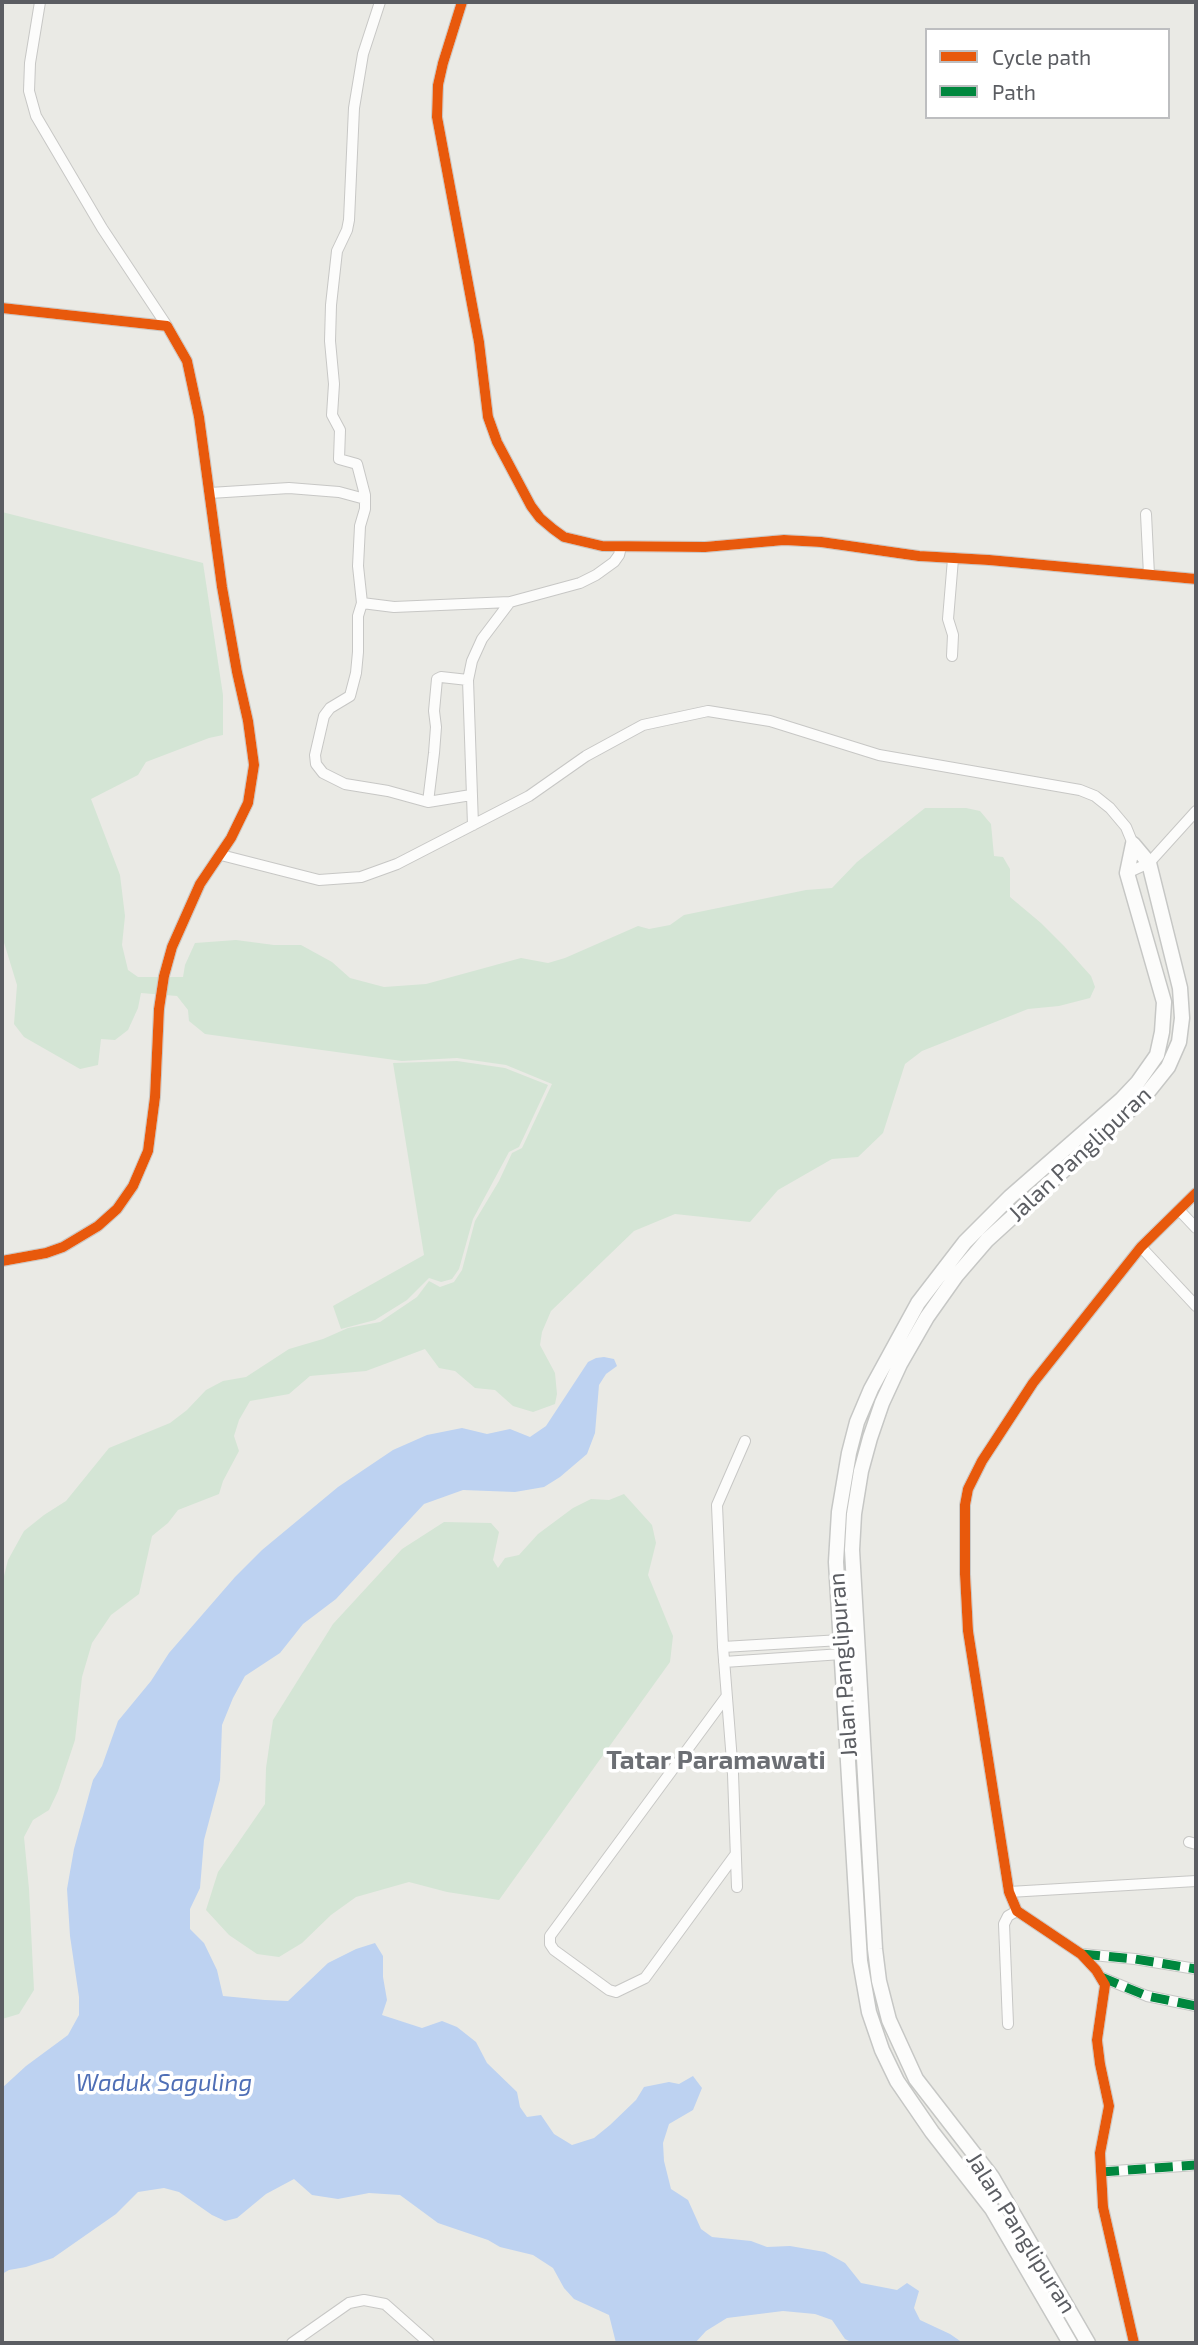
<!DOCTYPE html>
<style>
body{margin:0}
#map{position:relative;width:1198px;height:2345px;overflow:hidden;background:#eaeae5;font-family:"Exo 2",sans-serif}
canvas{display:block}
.frame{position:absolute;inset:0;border:4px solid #5b5d62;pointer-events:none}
.legend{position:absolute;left:925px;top:28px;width:245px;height:91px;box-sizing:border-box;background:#fff;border:2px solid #bdbec0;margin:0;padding:9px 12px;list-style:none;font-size:21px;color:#5b5d62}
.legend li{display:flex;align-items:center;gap:14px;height:35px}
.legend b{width:35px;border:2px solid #bdbec0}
</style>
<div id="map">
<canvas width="1198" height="2345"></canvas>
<div class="frame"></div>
<ul class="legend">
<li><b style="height:9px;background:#e8590c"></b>Cycle path</li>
<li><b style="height:9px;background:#00873e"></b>Path</li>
</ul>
</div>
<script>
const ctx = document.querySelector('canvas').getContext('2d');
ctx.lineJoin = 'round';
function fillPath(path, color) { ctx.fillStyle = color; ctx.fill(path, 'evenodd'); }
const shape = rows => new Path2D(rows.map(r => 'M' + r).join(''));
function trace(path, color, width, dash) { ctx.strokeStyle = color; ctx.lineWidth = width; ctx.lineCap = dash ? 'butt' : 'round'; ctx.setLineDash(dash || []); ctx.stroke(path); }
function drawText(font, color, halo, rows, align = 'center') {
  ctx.font = font + ' "Exo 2",sans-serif'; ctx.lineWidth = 7; ctx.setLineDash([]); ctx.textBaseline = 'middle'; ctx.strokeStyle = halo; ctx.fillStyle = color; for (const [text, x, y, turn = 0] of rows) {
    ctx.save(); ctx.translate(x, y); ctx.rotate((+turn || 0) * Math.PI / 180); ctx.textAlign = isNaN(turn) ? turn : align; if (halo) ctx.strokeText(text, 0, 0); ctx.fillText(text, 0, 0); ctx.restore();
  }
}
const green = shape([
 [2,512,203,563,223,695,223,735,209,738,146,762,138,775,91,799,120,875,125,916,122,945,128,970,138,977,183,977,185,965,195,943,236,940,274,945,301,945,332,962,350,978,384,987,426,984,521,958,548,963,565,958,638,926,649,929,670,925,684,915,806,890,832,888,857,862,925,808,966,808,980,811,991,824,994,856,1003,857,1010,869,1010,897,1041,923,1064,946,1091,976,1095,987,1090,998,1059,1006,1028,1009,922,1051,905,1064,883,1133,858,1157,832,1159,778,1190,750,1222,675,1214,634,1231,551,1311,542,1332,540,1345,555,1373,557,1394,555,1404,533,1412,513,1406,495,1390,475,1388,455,1371,439,1368,425,1349,366,1371,310,1376,289,1394,250,1401,239,1420,234,1436,239,1451,223,1481,219,1494,178,1510,168,1523,152,1536,139,1594,111,1615,92,1643,82,1677,75,1740,58,1791,49,1810,33,1820,24,1837,29,1889,34,1990,19,2014,2,2019,2,1584,8,1560,24,1531,44,1515,66,1501,109,1448,170,1423,187,1410,206,1390,223,1381,246,1377,289,1349,323,1339,348,1328,380,1322,417,1297,429,1281,440,1287,454,1282,462,1270,475,1221,499,1181,512,1153,522,1148,552,1084,506,1065,457,1058,402,1061,205,1034,189,1021,188,1010,177,996,141,993,138,1008,128,1030,115,1040,101,1039,98,1065,80,1069,24,1037,14,1024,17,985,2,936],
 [457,1061,505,1068,548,1085,519,1147,509,1152,473,1219,459,1269,452,1279,441,1282,429,1278,407,1300,375,1320,341,1329,333,1306,424,1255,393,1063],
 [624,1494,652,1525,656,1543,648,1575,673,1636,670,1662,499,1900,447,1892,409,1882,356,1897,331,1915,302,1943,279,1957,257,1954,229,1935,206,1910,218,1872,265,1804,266,1768,273,1720,333,1624,402,1549,444,1522,491,1523,499,1532,493,1560,498,1568,505,1558,519,1555,538,1534,573,1508,591,1499,609,1500]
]);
const water = shape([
 [604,1357,614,1359,617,1366,606,1374,599,1385,595,1433,587,1454,560,1477,544,1487,515,1492,463,1490,424,1504,336,1599,303,1624,280,1653,245,1676,233,1698,222,1725,220,1780,204,1840,200,1888,190,1909,190,1929,204,1943,217,1970,223,1996,265,2000,288,2001,328,1963,356,1949,375,1943,383,1956,383,1977,387,2000,382,2015,422,2028,442,2021,457,2027,476,2042,487,2063,517,2092,520,2107,527,2117,541,2115,554,2134,572,2145,594,2138,610,2125,636,2100,644,2087,669,2082,679,2084,693,2076,702,2088,693,2110,669,2124,663,2143,664,2161,671,2189,688,2200,701,2229,712,2237,751,2241,767,2247,790,2246,825,2252,845,2263,861,2283,897,2290,907,2283,919,2291,914,2308,920,2320,950,2334,963,2343,853,2343,845,2339,832,2320,815,2314,783,2311,727,2318,706,2331,695,2343,616,2343,609,2315,574,2299,564,2288,553,2268,533,2255,500,2247,488,2240,438,2223,400,2195,369,2193,338,2199,312,2195,294,2179,266,2194,237,2218,225,2221,212,2215,179,2192,164,2188,138,2192,116,2214,53,2258,26,2267,9,2270,2,2274,2,2088,26,2066,68,2035,79,2015,79,1997,70,1936,67,1889,74,1849,93,1780,102,1766,118,1721,151,1681,169,1653,235,1577,262,1550,338,1487,393,1450,427,1435,462,1428,487,1434,510,1429,530,1437,546,1426,588,1362,596,1358]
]);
const minor = shape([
 [40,2,30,63,29,91,36,116,102,228,167,326],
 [380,2,363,54,354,108,349,220,347,230,337,251,331,305,330,341,334,384,332,415,340,430,339,459,357,464,365,495,365,509,360,526,358,566,362,603,394,607,510,602,580,583,596,575,614,562,619,555,621,547],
 [462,2,443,63,438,85,437,117,479,342,488,417,497,442,531,506,540,518,553,529,564,537,602,546,705,547,784,540,821,542,919,556,989,560,1196,579],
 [2,308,167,326,187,361,199,417,222,587,237,672,248,721,254,765,248,803,231,838,200,884,172,947,164,976,159,1009,155,1097,148,1151,133,1186,117,1209,98,1226,63,1247,46,1253,2,1261],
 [210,493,289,488,339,492,365,499],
 [1146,514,1149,575],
 [362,603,358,616,358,652,356,673,350,696,330,708,324,716,315,755,316,764,323,773,345,784,388,791,428,802,434,753,436,727,434,711,437,679,441,677,468,680,472,661,482,639,510,602],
 [952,656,953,635,948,619,953,559],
 [468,680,473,825],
 [428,802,471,795],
 [221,855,319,880,361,877,397,864,529,796,586,756,643,725,708,711,770,721,879,755,1080,790,1095,796,1110,808,1126,827,1133,844],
 [1127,873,1149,863,1196,811],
 [1179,1210,1196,1228],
 [1141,1247,1196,1306],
 [723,1647,841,1640],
 [724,1662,842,1654],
 [726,1697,550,1936,550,1944,554,1950,609,1990,616,1992,645,1978,735,1855],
 [1189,1842,1196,1844],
 [737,1887,733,1774,723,1647,717,1505,745,1441],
 [1009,1892,1196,1881],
 [1082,1954,1135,1959,1196,1969],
 [1101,1977,1147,1996,1196,2006],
 [1008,2024,1004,1924,1008,1916,1017,1911],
 [1101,2172,1196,2165],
 [292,2343,349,2303,364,2300,385,2304,429,2343],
 [1134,2343,1103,2207,1100,2153,1109,2106,1100,2064,1097,2040,1105,1985,1096,1970,1081,1954,1017,1911,1009,1892,968,1631,965,1574,965,1505,968,1489,982,1461,1033,1383,1141,1247,1196,1193]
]);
const secondary = shape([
 [1070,2343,992,2209,932,2132,897,2081,882,2050,869,2012,860,1961,836,1562,839,1512,849,1453,857,1422,871,1389,918,1303,965,1242,1010,1197,1121,1100,1138,1082,1157,1055,1162,1032,1164,1002,1127,873,1133,844],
 [1088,2343,992,2177,916,2079,889,2020,879,1981,875,1949,852,1550,854,1514,861,1471,870,1438,882,1403,900,1364,927,1317,956,1276,987,1240,1144,1097,1168,1067,1179,1042,1182,1018,1180,988,1149,863,1133,844]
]);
const quiet = shape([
 [1082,1954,1135,1959,1196,1969],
 [1101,1977,1147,1996,1196,2006],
 [1101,2172,1196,2165]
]);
const cycleway = shape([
 [462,2,443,63,438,85,437,117,479,342,488,417,497,442,531,506,540,518,553,529,564,537,602,546,705,547,784,540,821,542,919,556,989,560,1196,579],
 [2,308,167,326,187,361,199,417,222,587,237,672,248,721,254,765,248,803,231,838,200,884,172,947,164,976,159,1009,155,1097,148,1151,133,1186,117,1209,98,1226,63,1247,46,1253,2,1261],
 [1134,2343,1103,2207,1100,2153,1109,2106,1100,2064,1097,2040,1105,1985,1096,1970,1081,1954,1017,1911,1009,1892,968,1631,965,1574,965,1505,968,1489,982,1461,1033,1383,1141,1247,1196,1193]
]);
const streetNames = [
 ["Jalan Panglipuran",1080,1154,-43],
 ["Jalan Panglipuran",843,1665,-94],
 ["Jalan Panglipuran",1021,2233,58]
];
const waterNames = [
 ["Waduk Saguling",164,2083]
];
const quarterNames = [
 ["Tatar Paramawati",716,1760]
];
fillPath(green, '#d4e5d5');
fillPath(water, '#bdd2f1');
trace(minor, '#c7c7c5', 12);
trace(secondary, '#c6c7c5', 17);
trace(minor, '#fcfcfb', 10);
trace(secondary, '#fcfcfb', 14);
trace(quiet, '#00873e', 9, [18, 9]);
trace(cycleway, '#e8590c', 10);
drawText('23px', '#5b5d62', '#fff', streetNames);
drawText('italic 24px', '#4f6fb6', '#fff', waterNames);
drawText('bold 26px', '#6c6f74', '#fff', quarterNames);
</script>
